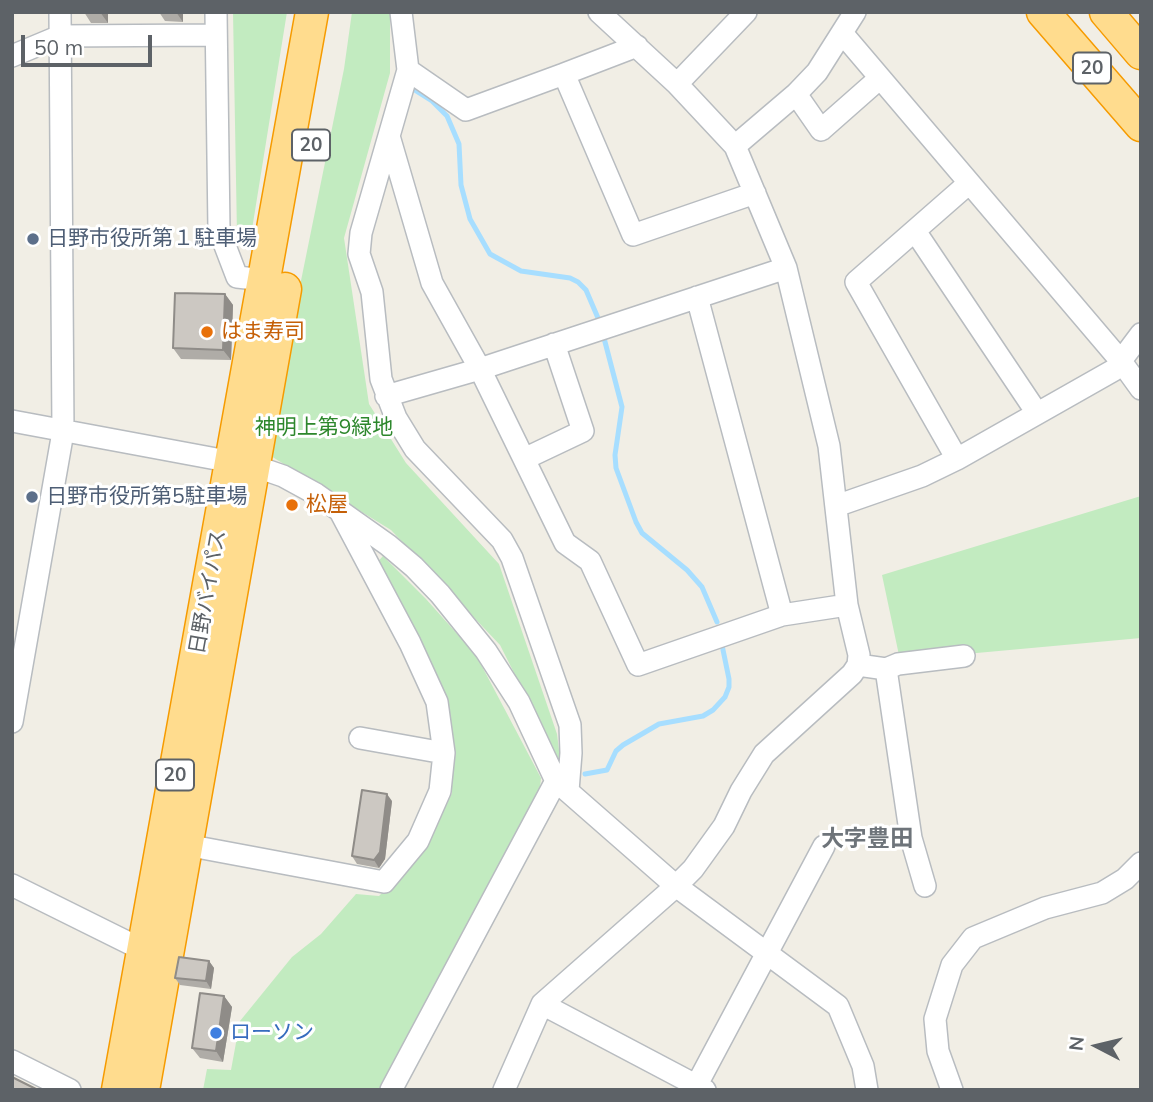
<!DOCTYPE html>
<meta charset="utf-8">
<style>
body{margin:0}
#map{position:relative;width:1153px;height:1102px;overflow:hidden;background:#f1eee5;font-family:Mulish,sans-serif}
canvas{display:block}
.frame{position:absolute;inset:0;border:14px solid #5d6267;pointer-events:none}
.north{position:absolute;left:1062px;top:1011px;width:70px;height:70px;-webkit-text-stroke:5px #fff;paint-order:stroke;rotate:277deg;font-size:19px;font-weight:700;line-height:28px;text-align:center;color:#5d6267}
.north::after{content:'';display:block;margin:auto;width:24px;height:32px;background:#5d6267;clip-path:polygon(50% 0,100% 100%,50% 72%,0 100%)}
.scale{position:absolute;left:21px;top:35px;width:131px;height:32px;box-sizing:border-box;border:4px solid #5d6267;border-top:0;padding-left:9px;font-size:21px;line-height:24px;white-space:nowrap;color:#5d6267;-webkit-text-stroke:5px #fff;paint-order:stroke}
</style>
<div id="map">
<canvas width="1153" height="1102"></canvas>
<div class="frame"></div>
<div class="north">N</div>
<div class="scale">50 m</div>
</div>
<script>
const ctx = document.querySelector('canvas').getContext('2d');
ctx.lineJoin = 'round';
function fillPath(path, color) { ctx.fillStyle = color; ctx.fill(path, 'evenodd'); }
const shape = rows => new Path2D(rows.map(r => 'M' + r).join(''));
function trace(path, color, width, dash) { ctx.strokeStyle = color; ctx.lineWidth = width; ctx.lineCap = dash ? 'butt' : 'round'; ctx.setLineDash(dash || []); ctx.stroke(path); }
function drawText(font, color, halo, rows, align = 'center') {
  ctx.font = font + ' Mulish,"Noto Sans JP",sans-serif'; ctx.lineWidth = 6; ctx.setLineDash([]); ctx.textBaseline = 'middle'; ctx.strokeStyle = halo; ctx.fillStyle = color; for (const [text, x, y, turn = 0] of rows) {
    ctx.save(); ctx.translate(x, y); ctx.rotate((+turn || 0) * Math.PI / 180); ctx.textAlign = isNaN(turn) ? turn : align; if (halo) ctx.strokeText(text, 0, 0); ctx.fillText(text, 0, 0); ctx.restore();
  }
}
const green = shape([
 [233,12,287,12,249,248,237,235],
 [352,12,390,12,390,73,344,238,369,404,406,463,499,564,557,734,561,766,500,645,391,530,266,453,344,69],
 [1141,496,1141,638,900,660,882,575],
 [383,556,426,599,476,655,541,778,540,788,381,1090,203,1090,207,1069,231,1070,240,1021,292,957,321,934,356,894,379,896,425,850,452,793,448,715,373,567]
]);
const stream = shape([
 [413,89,432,101,447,116,459,144,461,185,470,219,490,254,521,271,570,278,578,282,586,290,598,318],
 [604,338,622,407,615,455,616,468,636,522,642,533,687,570,702,587,717,622],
 [585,774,607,770,616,751,623,745,659,724,703,716,713,710,725,697,729,687,729,679,722,645]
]);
const minor = shape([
 [216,12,219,230,237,277,265,280],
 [401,12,408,70,361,233,359,254,372,292,381,379,396,418,415,449,502,540,512,558,570,725,571,753,568,791],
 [842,33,1120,360,1141,389],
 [637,46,564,74,633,235,755,193],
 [12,56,60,36,215,35],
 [408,70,466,110,564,74],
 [677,84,746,12],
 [796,94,821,130,880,78],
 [389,136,432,283,480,369,565,543,590,561,638,665,782,615,847,605],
 [735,146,796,94,817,72,855,12],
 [915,231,1037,413],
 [697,297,782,615],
 [386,396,480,369,786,268],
 [12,421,254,466,283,476,316,494,388,545,414,567,440,594,486,651,519,702,556,781,676,886,838,1006,863,1066,867,1090],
 [524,459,583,431,554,344],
 [957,459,856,282,968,184],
 [836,506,922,476,957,459,1114,370,1141,334],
 [858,665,886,669,911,838,925,886],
 [886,669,898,664,964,656],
 [12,722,63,432,60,12],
 [360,738,444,753],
 [186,845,384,882,418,841,440,791,444,753,437,702,410,643,341,513],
 [12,885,143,950],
 [542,1004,705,1090],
 [12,1061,70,1090],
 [391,1090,556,781],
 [504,1090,542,1004,676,886,693,869,724,826,741,791,764,754,852,674,858,665,859,655,847,605,829,446,786,268,735,146,677,84,599,12],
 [694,1090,824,846],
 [952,1090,938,1051,935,1019,952,965,973,938,1045,908,1102,893,1125,879,1141,863]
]);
const highway = shape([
 [1043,12,1141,125],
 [1106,12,1141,53],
 [118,1090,312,12],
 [143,1090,285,289]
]);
const wall = shape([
 [84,12,108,12,108,23,91,23],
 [159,12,183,12,183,22,165,21],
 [225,294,233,305,231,360,181,359,173,348],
 [392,801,385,859,379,868,357,864,352,856],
 [209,961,214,968,211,989,180,985,175,978],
 [224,996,232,1007,223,1062,200,1058,192,1048]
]);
const shadedWall = shape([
 [100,12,108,12,108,23],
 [176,12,183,12,183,22],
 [225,294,233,305,231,360,223,350],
 [387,794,392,801,385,859,379,868,374,860],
 [209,961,214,968,211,989,206,981],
 [224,996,232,1007,223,1062,216,1051]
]);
const building = shape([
 [175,293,225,294,223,350,173,348,175,293],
 [362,790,387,794,380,852,374,860,352,856,362,790],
 [179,957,209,961,206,981,175,978,179,957],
 [200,993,224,996,216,1051,192,1048,200,993],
 [12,1077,38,1090,12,1090,12,1077]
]);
const markers = [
 [33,239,7,"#5c6f8a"],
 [207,332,7,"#e8710a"],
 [32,497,7,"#5c6f8a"],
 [292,505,7,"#e8710a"],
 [216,1033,7,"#3f7fe0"]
];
const shields = [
 [1092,68,38],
 [311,145,38],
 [175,775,38]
];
const shieldNames = [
 ["20",1092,68],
 ["20",311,145],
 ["20",175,775]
];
const serviceNames = [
 ["日野市役所第１駐車場",47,239],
 ["日野市役所第5駐車場",46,497]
];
const foodNames = [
 ["はま寿司",221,332],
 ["松屋",306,505]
];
const parkNames = [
 ["神明上第9緑地",324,428]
];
const streetNames = [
 ["日野バイパス",208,592,-80]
];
const shopNames = [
 ["ローソン",230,1033]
];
const neighbourhoodNames = [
 ["大字豊田",867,839]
];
fillPath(green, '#c2ebc0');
trace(stream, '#a7deff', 5);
trace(minor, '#b8bcc0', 24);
trace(highway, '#f69b00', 35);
trace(minor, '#fff', 21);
trace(highway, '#ffdc8e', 32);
fillPath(wall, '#afaca7');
fillPath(shadedWall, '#8f8c88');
fillPath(building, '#ccc8c2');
trace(building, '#8f8c88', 2);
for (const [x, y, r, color] of markers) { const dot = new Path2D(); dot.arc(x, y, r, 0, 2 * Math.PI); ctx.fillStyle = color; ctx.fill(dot); trace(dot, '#fff', 2.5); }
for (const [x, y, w] of shields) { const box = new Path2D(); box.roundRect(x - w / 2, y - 15.5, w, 31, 5); ctx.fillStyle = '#fff'; ctx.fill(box); trace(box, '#5d6267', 2); }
drawText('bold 19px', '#5d6267', null, shieldNames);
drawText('21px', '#4e5e75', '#fff', serviceNames, 'left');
drawText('21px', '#c56008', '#fff', foodNames, 'left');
drawText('21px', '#2d872c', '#fff', parkNames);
drawText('21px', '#5d6267', '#fff', streetNames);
drawText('21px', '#366cbe', '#fff', shopNames, 'left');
drawText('bold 23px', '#6e747a', '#fff', neighbourhoodNames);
</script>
